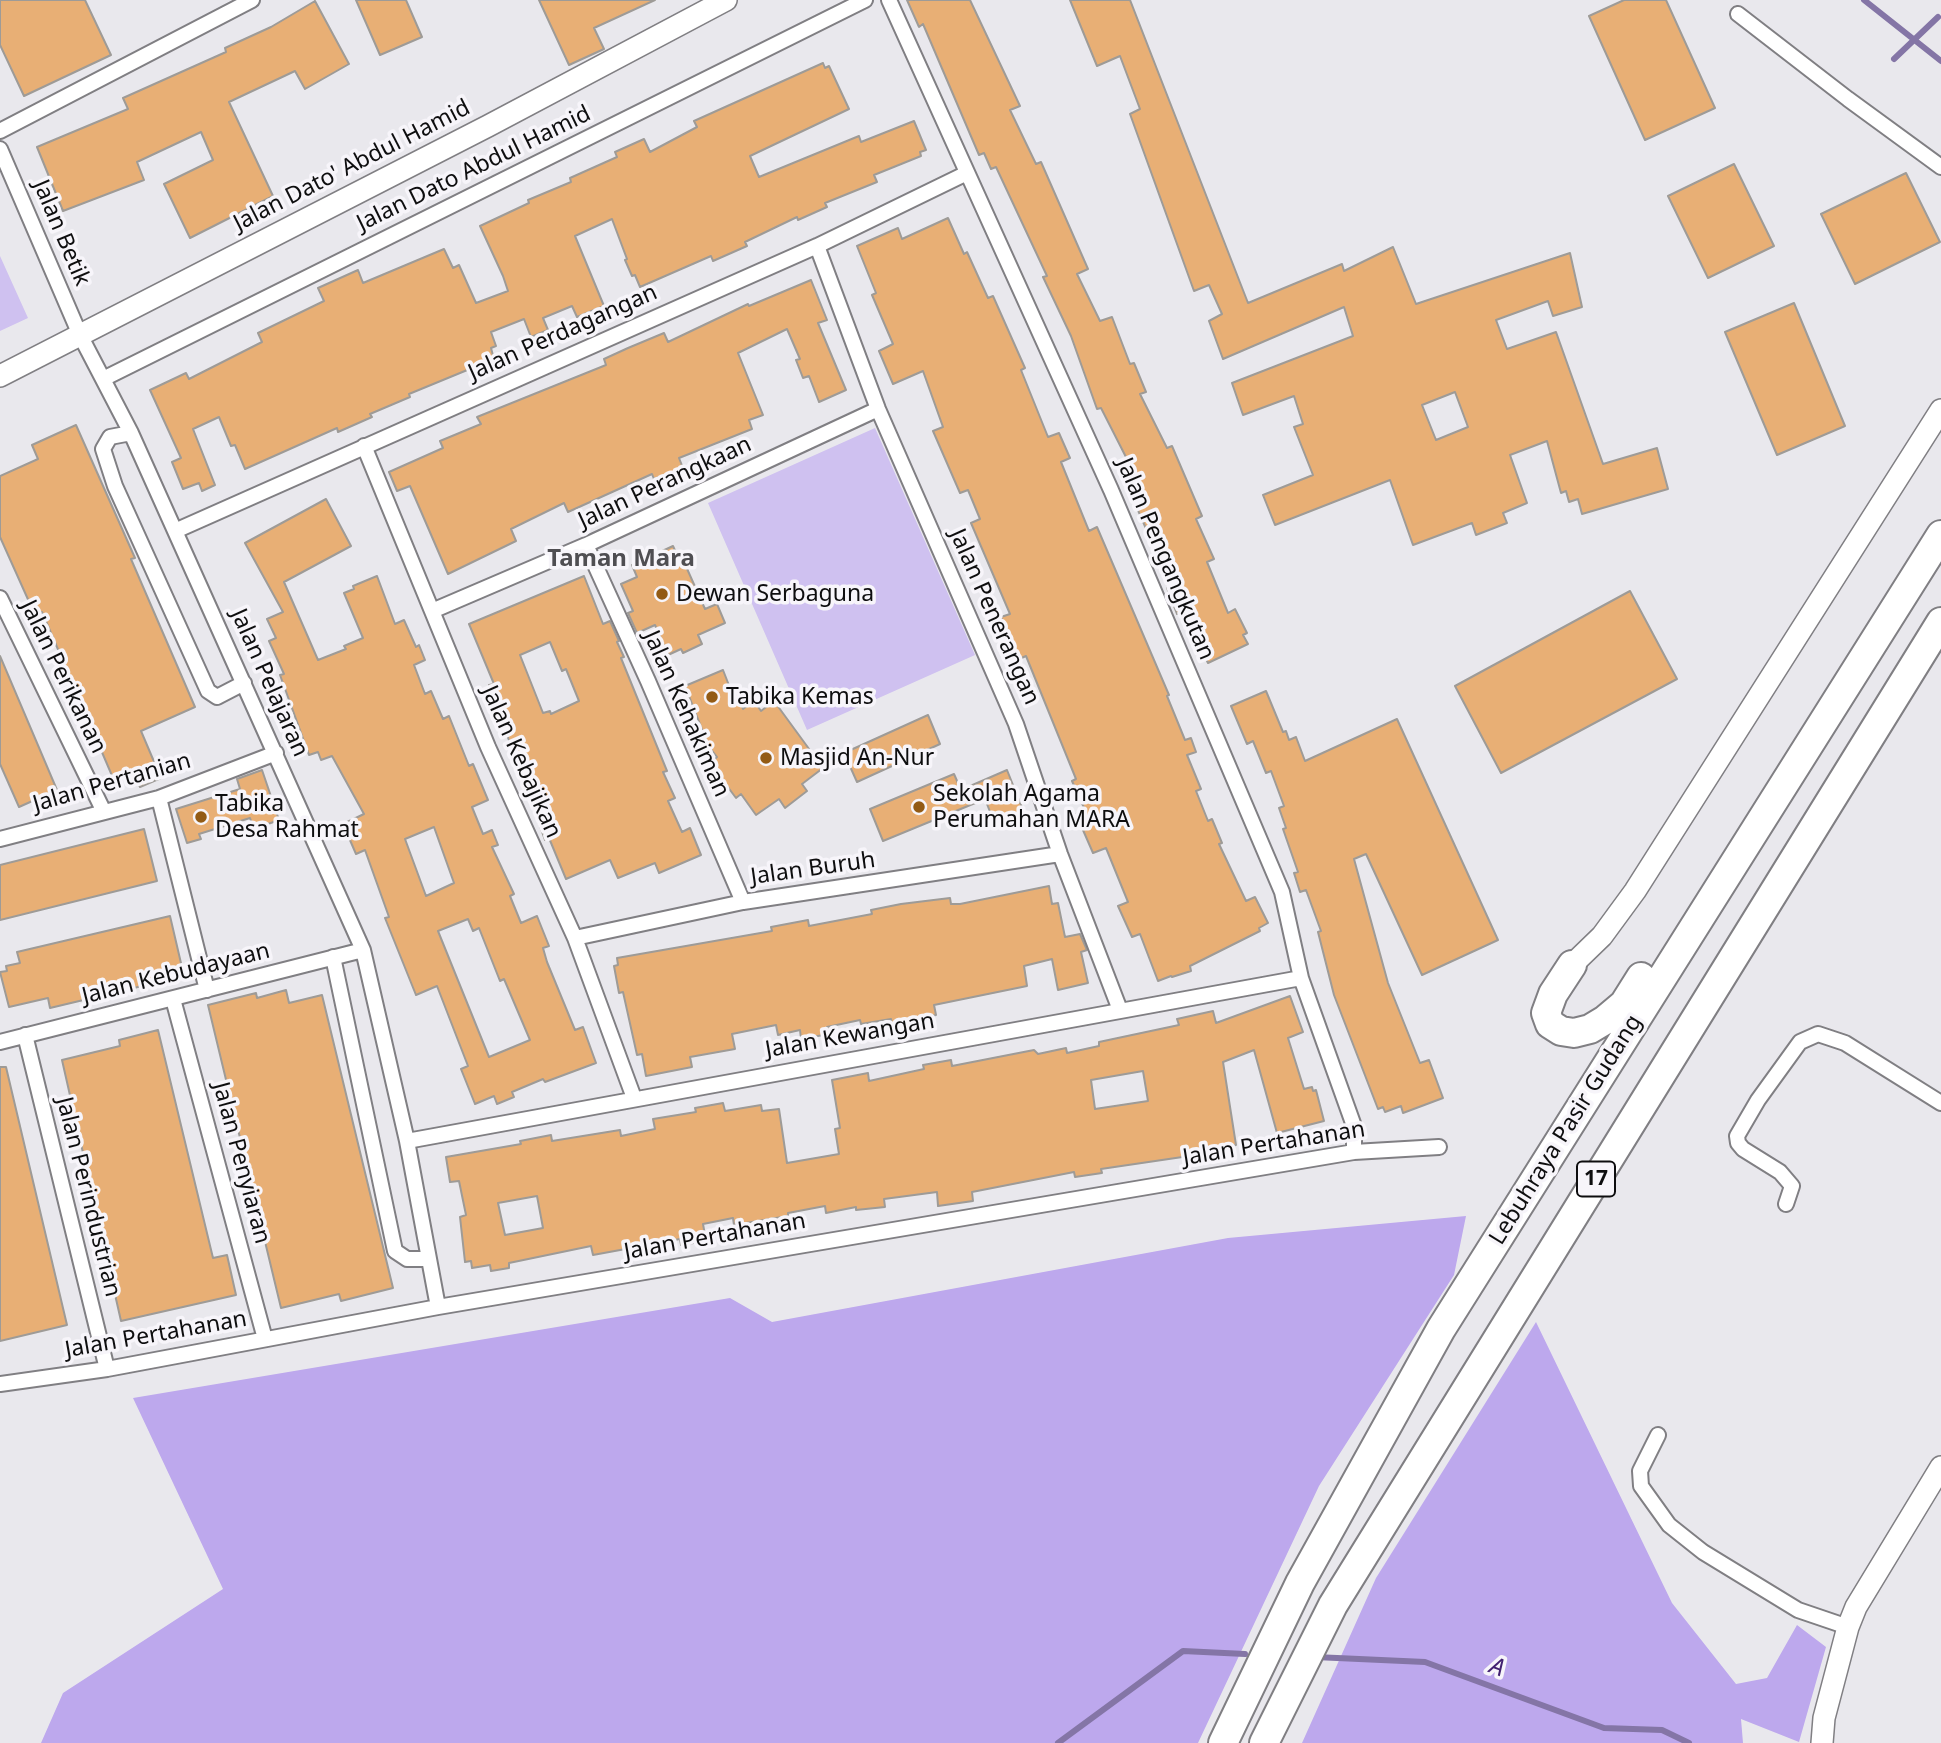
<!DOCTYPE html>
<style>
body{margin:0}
canvas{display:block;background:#e9e8ed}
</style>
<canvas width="1941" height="1743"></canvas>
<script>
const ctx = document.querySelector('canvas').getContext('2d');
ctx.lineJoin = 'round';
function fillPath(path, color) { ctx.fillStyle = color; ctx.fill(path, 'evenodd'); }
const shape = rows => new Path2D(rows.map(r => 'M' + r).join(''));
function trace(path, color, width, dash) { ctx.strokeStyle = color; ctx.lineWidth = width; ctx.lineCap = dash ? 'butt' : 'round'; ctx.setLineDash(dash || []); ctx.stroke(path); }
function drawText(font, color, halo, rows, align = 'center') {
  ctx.font = font + ' "Noto Sans",sans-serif'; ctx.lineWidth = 7; ctx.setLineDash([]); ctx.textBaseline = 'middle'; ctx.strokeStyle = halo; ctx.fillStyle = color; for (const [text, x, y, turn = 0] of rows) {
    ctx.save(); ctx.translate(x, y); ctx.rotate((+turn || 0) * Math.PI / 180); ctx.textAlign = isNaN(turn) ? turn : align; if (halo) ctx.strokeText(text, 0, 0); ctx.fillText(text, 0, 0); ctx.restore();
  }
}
const green = shape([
 [0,256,28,318,0,331],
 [875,428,975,655,807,730,708,503]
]);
const forest = shape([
 [1466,1216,1454,1275,1319,1486,1198,1743,41,1743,63,1693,223,1589,133,1398,730,1298,772,1322,1228,1238],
 [1536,1322,1672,1603,1736,1684,1767,1678,1797,1625,1826,1647,1799,1742,1741,1719,1743,1743,1302,1743,1376,1578]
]);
const stream = shape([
 [1864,0,1941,61],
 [1894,59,1938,17],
 [1315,1657,1425,1662,1604,1728,1662,1730,1689,1743],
 [1058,1743,1183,1651,1245,1654]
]);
const building = shape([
 [0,0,85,0,111,55,24,96,0,45,0,0],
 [356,0,406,0,422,37,380,55,356,0],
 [539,0,655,0,594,28,604,49,569,65,539,0],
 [907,0,970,0,1020,106,1010,110,1036,164,1041,162,1088,269,1077,274,1100,321,1112,317,1130,364,1134,363,1146,392,1140,394,1167,448,1172,446,1202,516,1196,519,1214,559,1207,562,1228,613,1235,609,1247,633,1243,635,1248,644,1208,663,1188,623,1184,624,1179,613,1177,614,1167,588,1171,586,1120,469,1130,465,1101,408,1097,409,1071,336,1043,277,1047,276,996,167,991,169,984,153,979,155,923,24,919,27,907,0],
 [1070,0,1130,0,1248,303,1342,264,1344,271,1393,247,1416,304,1570,253,1582,307,1553,316,1548,301,1496,320,1507,349,1556,332,1603,464,1657,448,1668,489,1582,514,1578,499,1569,502,1566,491,1561,493,1547,441,1510,455,1527,503,1503,513,1507,523,1476,535,1472,523,1413,545,1390,480,1275,525,1263,495,1313,475,1294,427,1303,424,1294,396,1243,415,1232,383,1353,336,1344,307,1223,359,1209,321,1222,314,1209,285,1194,291,1130,114,1140,109,1120,56,1097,66,1070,0],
 [1455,392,1468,427,1436,440,1422,405,1455,392],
 [1624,0,1666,0,1715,108,1645,140,1589,16,1624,0],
 [315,1,349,64,305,89,295,71,229,102,273,196,190,238,164,184,213,160,201,132,137,162,144,180,63,211,37,147,128,109,123,98,226,52,225,48,271,27,315,1],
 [823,63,825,68,829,66,849,109,750,156,759,177,859,136,861,142,914,121,926,150,920,152,921,156,874,175,877,182,825,203,827,207,798,220,797,217,745,242,747,246,713,261,711,256,640,287,635,275,632,276,625,260,627,259,612,219,575,236,604,306,577,317,572,306,543,318,548,330,531,337,524,319,491,332,496,346,491,348,494,359,409,394,410,397,370,414,372,417,338,432,337,428,245,469,235,445,231,446,219,417,193,429,215,485,202,491,199,483,183,489,172,462,181,458,150,390,186,373,189,379,262,342,258,333,324,301,318,288,358,270,363,283,444,249,453,268,459,265,476,303,508,291,503,276,480,226,529,203,528,200,571,182,570,178,617,157,615,152,644,139,650,152,697,127,694,121,823,63],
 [1734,164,1774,246,1708,278,1668,196,1734,164],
 [1906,173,1940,242,1855,284,1821,214,1906,173],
 [948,218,964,254,967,252,988,298,993,296,1025,368,1021,370,1048,437,1059,433,1070,458,1061,462,1089,531,1097,527,1169,695,1167,696,1185,740,1191,738,1196,752,1187,755,1201,789,1196,791,1208,821,1212,819,1222,843,1219,844,1246,901,1255,897,1268,923,1259,928,1260,931,1190,966,1191,971,1172,977,1171,976,1158,981,1140,934,1132,937,1118,906,1128,902,1106,848,1093,853,1076,814,1085,810,1072,781,1076,779,1026,656,1017,660,1001,617,1010,614,971,523,980,519,968,490,960,493,933,431,943,427,923,371,893,384,879,351,893,344,872,295,876,293,857,246,898,228,902,239,948,218],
 [811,280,827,320,818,323,846,390,819,402,809,376,803,378,796,360,800,359,787,329,738,353,763,415,749,420,752,429,679,458,683,468,654,479,652,474,568,512,564,503,511,529,516,541,448,574,410,486,397,491,389,472,443,448,440,441,481,424,477,417,606,365,604,359,628,348,664,333,668,342,748,304,749,306,811,280],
 [1794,303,1845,426,1777,455,1725,332,1794,303],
 [76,425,135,558,131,559,195,707,141,731,161,778,140,787,133,770,113,778,42,612,35,615,0,537,0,476,38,459,32,445,76,425],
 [326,499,351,546,284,582,318,660,346,649,344,646,363,638,344,593,354,589,353,586,377,576,395,624,404,620,416,647,419,645,425,660,414,665,425,694,431,691,443,719,449,716,469,766,473,764,488,800,472,807,483,834,492,830,498,845,492,847,514,894,510,896,521,923,537,916,549,946,543,948,547,962,575,1030,583,1027,596,1063,545,1082,543,1079,512,1092,514,1097,497,1104,494,1096,475,1104,461,1069,468,1066,437,986,416,995,385,918,389,917,365,850,356,854,343,824,364,814,332,756,321,760,318,752,309,755,280,675,284,674,269,641,276,638,267,619,283,612,245,543,326,499],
 [434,827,454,883,426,896,405,839,434,827],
 [468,919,473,931,479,928,500,981,504,979,530,1040,489,1057,438,931,468,919],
 [673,546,677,555,680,553,705,609,717,604,725,623,698,635,702,644,683,653,681,649,668,655,655,625,637,633,628,613,633,611,621,584,637,577,632,565,673,546],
 [584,576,603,624,610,621,619,641,617,642,624,657,621,658,667,771,663,772,675,798,668,801,682,832,690,828,701,855,659,873,655,863,618,878,610,860,566,879,549,838,545,840,489,685,494,684,469,624,584,576],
 [550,642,562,671,566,669,579,701,551,714,550,711,543,713,520,655,550,642],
 [1630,591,1677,679,1501,773,1455,686,1630,591],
 [0,656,57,790,19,807,0,764,0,656],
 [723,670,730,688,734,686,743,709,754,701,761,711,774,701,823,768,802,784,807,791,785,808,779,799,756,815,741,794,736,798,710,763,717,757,703,739,705,737,685,686,723,670],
 [1266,691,1283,732,1286,731,1289,740,1296,737,1305,761,1397,719,1498,940,1422,975,1366,854,1354,859,1388,983,1420,1063,1429,1060,1443,1098,1403,1113,1401,1106,1385,1112,1383,1107,1378,1109,1334,995,1318,932,1321,931,1306,890,1300,892,1294,873,1298,872,1283,829,1286,828,1279,808,1284,806,1271,771,1266,773,1253,741,1247,744,1231,706,1266,691],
 [928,715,940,744,857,782,844,753,928,715],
 [262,770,279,820,254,829,250,818,199,834,201,839,187,843,176,809,240,789,237,779,262,770],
 [1007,770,1025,815,996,827,985,799,883,841,870,809,954,774,961,790,1007,770],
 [144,829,157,881,0,920,0,865,144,829],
 [1049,886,1052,904,1058,903,1065,937,1080,934,1087,950,1081,952,1088,983,1058,990,1052,959,1024,966,1027,986,934,1005,936,1015,892,1024,891,1019,861,1024,860,1020,827,1027,829,1034,801,1039,800,1030,778,1035,776,1025,732,1034,735,1049,690,1057,692,1067,646,1076,642,1054,637,1055,623,992,619,993,614,966,618,965,617,958,772,931,771,927,808,920,809,926,872,914,871,910,901,904,950,898,951,904,960,904,1049,886],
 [170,916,184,976,50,1008,48,998,9,1007,0,972,7,971,6,966,20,963,17,952,170,916],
 [286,990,289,1003,322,995,393,1288,341,1301,339,1294,281,1308,208,1005,256,993,257,998,286,990],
 [1290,996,1303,1032,1288,1038,1304,1089,1312,1087,1313,1091,1316,1090,1324,1121,1277,1133,1254,1050,1223,1062,1236,1145,1195,1152,1196,1155,1101,1169,1102,1173,1075,1177,1074,1172,972,1192,973,1201,938,1206,937,1192,884,1199,885,1207,856,1210,856,1207,826,1213,825,1206,788,1213,788,1216,734,1225,733,1218,703,1224,706,1241,681,1245,680,1239,593,1255,591,1246,509,1263,509,1268,491,1271,490,1265,472,1268,471,1261,465,1262,460,1217,466,1215,459,1181,450,1182,446,1157,521,1144,520,1141,551,1135,552,1141,620,1130,621,1136,655,1129,653,1119,696,1112,695,1108,723,1103,725,1111,761,1105,762,1111,779,1109,787,1163,839,1154,835,1129,840,1128,832,1080,868,1073,869,1081,924,1069,923,1065,951,1060,952,1066,1034,1050,1038,1054,1066,1048,1067,1053,1099,1046,1099,1042,1179,1025,1177,1019,1213,1011,1216,1023,1290,996],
 [1143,1071,1148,1101,1095,1109,1091,1080,1143,1071],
 [537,1196,543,1228,505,1235,498,1203,537,1196],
 [158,1030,213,1258,227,1255,236,1295,121,1321,62,1060,120,1046,119,1040,158,1030],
 [0,1067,6,1067,67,1325,0,1341,0,1067]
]);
const street = shape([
 [889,0,1111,490,1282,892,1301,978,1354,1126,1354,1152],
 [1738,14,1848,99,1941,167],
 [0,131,252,0],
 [0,149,80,335,131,433,363,950,407,1141,438,1307],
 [817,246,878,409,1016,724,1060,854,1120,1010],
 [105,378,865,0],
 [131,433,110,437,103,449,115,486,208,691,217,697,244,683],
 [364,446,488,747,575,938,634,1098],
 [175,531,817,246,967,173],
 [586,545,648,681,743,902],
 [0,598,104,812],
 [432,611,586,545,878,409],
 [159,798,207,990],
 [0,839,159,798,276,753],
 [575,938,743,902,1060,854],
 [333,957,395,1251,407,1259,428,1259],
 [173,999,265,1339],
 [25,1035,107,1369],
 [0,1042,363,950],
 [407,1141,1301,978],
 [1786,1204,1792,1186,1780,1172,1743,1149,1738,1143,1737,1136,1758,1100,1800,1042,1818,1034,1845,1043,1941,1103],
 [0,1384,107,1369,438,1307,1354,1152,1439,1147],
 [1658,1435,1640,1471,1641,1486,1669,1525,1703,1552,1798,1610,1848,1627]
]);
const secondary = shape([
 [0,376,488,126,726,0],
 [1572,965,1602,936,1635,891,1941,410],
 [1822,1743,1824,1718,1848,1627,1856,1607,1941,1467]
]);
const highway = shape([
 [1572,965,1553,994,1546,1013,1550,1024,1561,1031,1574,1033,1590,1029,1605,1020,1624,1004,1641,977],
 [1223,1743,1300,1583,1441,1329,1941,535],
 [1264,1743,1333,1605,1941,622]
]);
const markers = [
 [662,594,7,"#935b15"],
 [712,697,7,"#935b15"],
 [766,758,7,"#935b15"],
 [919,807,7,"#935b15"],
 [201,817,7,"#935b15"]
];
const shields = [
 [1596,1179,38]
];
const shieldNames = [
 ["17",1596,1179]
];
const streetNames = [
 ["Jalan Dato' Abdul Hamid",352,166,-27],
 ["Jalan Dato Abdul Hamid",474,169,-26],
 ["Jalan Betik",61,233,67],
 ["Jalan Perdagangan",563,333,-24],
 ["Jalan Perangkaan",665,483,-25],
 ["Jalan Pengangkutan",1165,559,67],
 ["Jalan Penerangan",994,617,66],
 ["Jalan Perikanan",63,677,64],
 ["Jalan Pelajaran",269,683,66],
 ["Jalan Kehakiman",686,714,66],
 ["Jalan Kebajikan",521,762,66],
 ["Jalan Pertanian",112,783,-16],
 ["Jalan Buruh",813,869,-8],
 ["Jalan Kebudayaan",176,974,-14],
 ["Jalan Kewangan",850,1036,-10],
 ["Lebuhraya Pasir Gudang",1566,1130,-58],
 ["Jalan Pertahanan",1274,1144,-9],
 ["Jalan Penyiaran",241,1163,75],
 ["Jalan Perindustrian",88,1197,76],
 ["Jalan Pertahanan",715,1237,-10],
 ["Jalan Pertahanan",156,1335,-10]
];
const poiNames = [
 ["Dewan Serbaguna",676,594],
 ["Tabika Kemas",726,697],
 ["Masjid An-Nur",780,758],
 ["Sekolah Agama",933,794],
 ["Perumahan MARA",933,820],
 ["Tabika",215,804],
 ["Desa Rahmat",215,830]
];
const neighbourhoodNames = [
 ["Taman Mara",621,559]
];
const waterNames = [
 ["A",1497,1668,20]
];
fillPath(green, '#cfc1f0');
fillPath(forest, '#bda8ed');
trace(stream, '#8475a6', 6);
fillPath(building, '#e8af75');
trace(building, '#9e9b97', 2);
trace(street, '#807f83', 18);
trace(secondary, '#807f83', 24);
trace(highway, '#807f83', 32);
trace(street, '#fff', 14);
trace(secondary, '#fff', 21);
trace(highway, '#fff', 28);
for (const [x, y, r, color] of markers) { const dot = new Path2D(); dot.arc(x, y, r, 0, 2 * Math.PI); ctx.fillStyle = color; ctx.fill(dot); trace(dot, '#f7f5fa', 2.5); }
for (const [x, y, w] of shields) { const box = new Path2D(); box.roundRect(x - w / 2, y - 17.5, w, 35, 5); ctx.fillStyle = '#f7f5fa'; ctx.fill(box); trace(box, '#0e0e0f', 2); }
drawText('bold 21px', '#0e0e0f', null, shieldNames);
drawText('23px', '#0e0e0f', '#f7f5fa', streetNames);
drawText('23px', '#0e0e0f', '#f7f5fa', poiNames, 'left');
drawText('bold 24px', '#4f4e52', '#f7f5fa', neighbourhoodNames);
drawText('italic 24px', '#422171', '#f7f5fa', waterNames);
</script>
